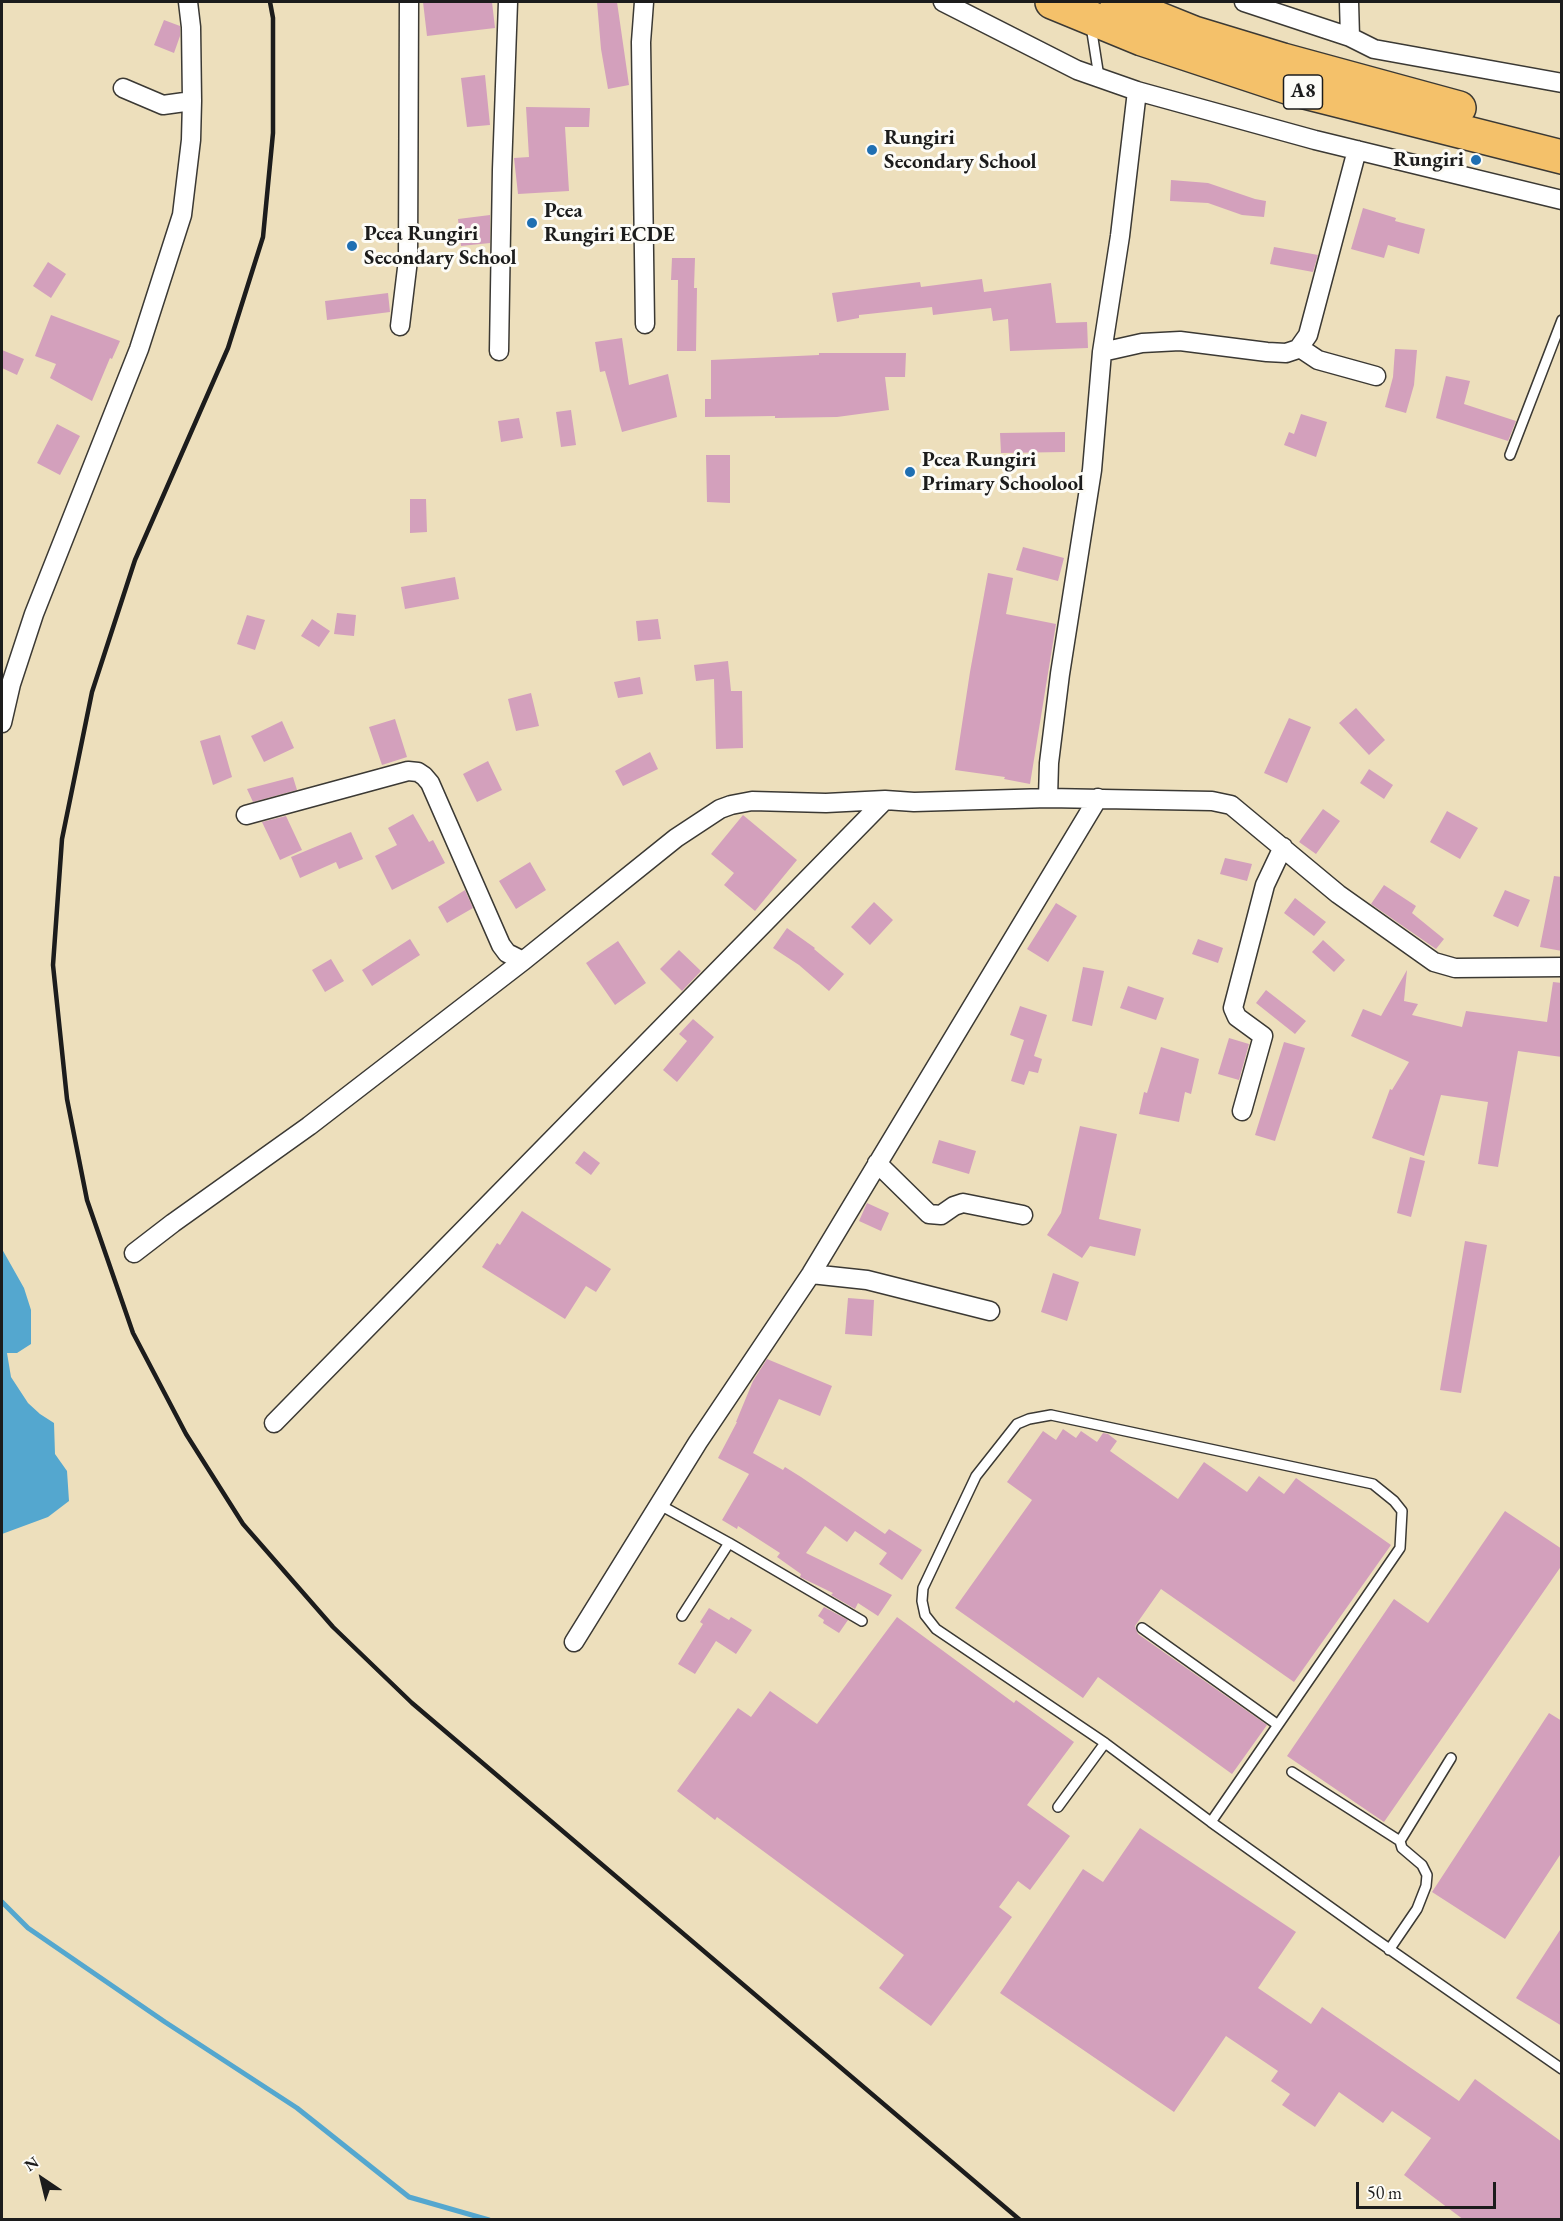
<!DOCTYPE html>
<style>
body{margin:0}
#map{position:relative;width:1563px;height:2221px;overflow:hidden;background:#eddfbc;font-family:"EB Garamond",serif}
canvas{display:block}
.frame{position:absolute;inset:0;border:3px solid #1c1c1c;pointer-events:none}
.north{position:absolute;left:12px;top:2149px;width:60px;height:60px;-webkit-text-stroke:4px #fdfcf7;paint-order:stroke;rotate:325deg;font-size:16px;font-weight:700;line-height:24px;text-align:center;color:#1c1c1c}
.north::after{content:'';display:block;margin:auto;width:21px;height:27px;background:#1c1c1c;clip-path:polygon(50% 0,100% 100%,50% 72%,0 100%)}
.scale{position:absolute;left:1356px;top:2182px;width:140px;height:27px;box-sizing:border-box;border:3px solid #1c1c1c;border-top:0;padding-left:8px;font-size:18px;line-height:21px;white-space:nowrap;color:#1c1c1c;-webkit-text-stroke:4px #fdfcf7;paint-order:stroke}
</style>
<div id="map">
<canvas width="1563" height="2221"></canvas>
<div class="frame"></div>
<div class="north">N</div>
<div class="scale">50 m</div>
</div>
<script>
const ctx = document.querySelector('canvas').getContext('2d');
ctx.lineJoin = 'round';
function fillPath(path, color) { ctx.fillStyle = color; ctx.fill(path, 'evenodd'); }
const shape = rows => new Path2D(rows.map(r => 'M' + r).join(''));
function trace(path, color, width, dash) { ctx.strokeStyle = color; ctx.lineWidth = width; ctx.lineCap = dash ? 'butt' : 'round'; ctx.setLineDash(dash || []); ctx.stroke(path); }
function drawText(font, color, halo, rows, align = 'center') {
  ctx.font = font + ' "EB Garamond",serif'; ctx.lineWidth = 6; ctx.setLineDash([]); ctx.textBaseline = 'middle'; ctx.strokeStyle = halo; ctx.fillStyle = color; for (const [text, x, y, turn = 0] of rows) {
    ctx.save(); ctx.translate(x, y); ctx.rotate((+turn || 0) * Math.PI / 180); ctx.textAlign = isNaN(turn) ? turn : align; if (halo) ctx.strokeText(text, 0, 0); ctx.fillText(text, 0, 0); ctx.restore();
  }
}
const water = shape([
 [2,1249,24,1288,31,1310,31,1344,17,1353,7,1353,11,1377,28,1403,40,1414,54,1423,55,1454,67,1471,69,1501,48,1517,2,1534]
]);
const stream = shape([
 [2,1902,28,1928,165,2022,297,2108,409,2197,489,2220]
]);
const building = shape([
 [423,2,492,2,495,28,427,36],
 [597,2,617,2,629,85,608,89,601,49],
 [164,20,180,26,180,36,174,53,154,45],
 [485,75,490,125,467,127,461,78],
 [526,107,590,108,589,127,565,127,569,191,518,194,514,158,529,157],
 [1171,180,1208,183,1255,199,1266,201,1264,217,1242,215,1208,203,1170,201],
 [1363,208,1396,218,1395,221,1425,229,1419,254,1388,245,1384,258,1351,249],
 [490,215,490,243,461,246,458,219],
 [1274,247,1318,255,1313,272,1270,264],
 [672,258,695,258,694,288,697,288,696,351,677,351,678,280,671,280],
 [48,262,66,274,51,298,33,286],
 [982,279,984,292,1051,283,1056,323,1087,322,1088,348,1010,351,1008,319,993,321,991,308,933,315,932,307,859,315,859,318,837,322,832,293,920,282,921,287],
 [388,293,390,312,327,320,325,301],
 [51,315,120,341,112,359,110,358,92,401,50,378,56,364,35,356],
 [622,338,629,385,668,374,677,417,622,432,605,371,600,372,595,342],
 [1395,349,1417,350,1414,385,1406,413,1385,407,1393,377],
 [2,350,24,359,17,375,2,368],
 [819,353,906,353,905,377,885,377,889,410,837,417,775,418,775,416,705,417,705,399,711,399,711,360,819,355],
 [1446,376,1470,381,1464,404,1516,421,1508,441,1436,418],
 [571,410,576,445,561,447,556,412],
 [1301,414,1327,422,1316,457,1284,445,1289,432,1294,434],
 [519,418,523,438,501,442,498,421],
 [57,424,80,436,60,475,37,463],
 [1065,432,1065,452,1001,453,1000,433],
 [706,455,730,455,730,503,707,502],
 [410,499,426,499,427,532,410,533],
 [1023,547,1064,558,1058,581,1016,570],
 [988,573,1013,578,1006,614,1056,624,1030,784,1004,779,1005,777,955,770,970,672],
 [455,577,459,599,405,609,401,587],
 [337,613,356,615,354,636,334,634],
 [247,615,265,620,255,650,237,644],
 [312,619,330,631,319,647,301,636],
 [658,619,661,639,638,641,636,621],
 [728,661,731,691,742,691,743,748,716,749,714,679,696,681,694,665],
 [640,677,643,694,618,698,614,682],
 [531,693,539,726,516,731,508,699],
 [1356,708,1385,740,1369,755,1339,723],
 [1289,718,1311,727,1287,783,1264,773],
 [395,719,407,757,382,765,369,727],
 [282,721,294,748,264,762,251,736],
 [220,735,232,777,213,785,200,741],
 [650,752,658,769,623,786,615,771],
 [488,761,502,790,477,802,463,774],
 [1369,769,1393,785,1384,799,1360,783],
 [293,777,297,790,253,802,247,789],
 [1323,809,1340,821,1316,854,1299,842],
 [1447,811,1478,828,1460,859,1430,842],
 [413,814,429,842,433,840,445,863,392,890,375,856,397,845,388,828],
 [743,815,797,860,755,911,724,885,734,873,711,854],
 [286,816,302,850,280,860,262,822],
 [351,832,363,859,339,869,336,862,300,878,291,857],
 [1225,858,1252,864,1247,881,1220,874],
 [530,862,546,890,516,909,499,881],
 [1554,876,1562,877,1562,951,1540,947],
 [1384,885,1416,906,1412,913,1444,939,1436,949,1371,904],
 [465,890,473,908,447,923,438,907],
 [1505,890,1530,900,1518,927,1493,916],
 [1295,898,1326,922,1314,936,1284,913],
 [874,902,893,920,870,945,851,927],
 [1056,903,1077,916,1048,962,1027,949],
 [787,928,815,948,814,949,844,974,829,991,799,965,773,948],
 [410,939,420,955,372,986,362,970],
 [1198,939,1223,948,1218,963,1192,954],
 [1323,940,1345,960,1334,972,1312,952],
 [618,941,646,983,615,1005,586,963],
 [679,950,701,971,682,991,660,969],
 [331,959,344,981,325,992,312,970],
 [1083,967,1104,971,1092,1026,1072,1021],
 [1407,970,1404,1001,1418,1004,1412,1015,1462,1027,1466,1011,1547,1022,1553,982,1562,983,1562,1057,1518,1051,1498,1167,1478,1164,1488,1102,1441,1095,1424,1156,1372,1138,1390,1089,1392,1090,1409,1062,1351,1036,1363,1009,1381,1016],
 [1128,986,1164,998,1156,1020,1120,1008],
 [1266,990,1306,1021,1295,1034,1256,1003],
 [1020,1006,1047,1015,1034,1056,1042,1059,1038,1073,1029,1071,1024,1085,1011,1081,1024,1040,1010,1035],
 [693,1019,714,1037,677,1082,663,1070,687,1041,679,1034],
 [1229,1038,1249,1044,1239,1080,1218,1074],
 [1284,1042,1305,1048,1275,1141,1255,1135],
 [1161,1047,1199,1059,1191,1094,1185,1092,1179,1122,1139,1114,1144,1092,1147,1093],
 [1080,1126,1117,1134,1099,1219,1141,1229,1135,1256,1090,1246,1082,1258,1047,1235,1061,1213],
 [939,1140,976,1151,969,1174,932,1163],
 [584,1151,600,1163,591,1175,575,1163],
 [1410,1157,1425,1161,1411,1217,1397,1213],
 [867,1203,889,1213,881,1231,859,1221],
 [522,1211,611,1269,596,1292,586,1286,565,1319,482,1267,497,1243,500,1245],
 [1465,1241,1487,1245,1461,1393,1440,1390],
 [1053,1273,1079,1282,1067,1321,1041,1312],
 [848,1298,874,1300,872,1336,845,1334],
 [767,1359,832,1386,820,1416,779,1399,753,1453,783,1470,785,1467,801,1477,885,1534,889,1529,922,1550,902,1580,879,1564,887,1553,855,1531,847,1542,825,1526,806,1553,892,1595,878,1616,858,1603,855,1609,831,1595,833,1593,800,1577,801,1574,777,1557,780,1553,738,1526,737,1529,722,1520,749,1474,718,1458,737,1422,736,1422,753,1381],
 [1063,1429,1076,1438,1081,1431,1097,1442,1103,1433,1108,1434,1117,1441,1110,1451,1178,1499,1204,1462,1247,1492,1259,1476,1284,1494,1296,1478,1391,1545,1294,1682,1161,1589,1135,1626,1138,1634,1267,1725,1232,1774,1098,1677,1083,1698,955,1608,1032,1500,1007,1482,1043,1431,1056,1440],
 [1505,1511,1562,1549,1562,1565,1384,1822,1287,1756,1394,1599,1428,1623],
 [824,1607,848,1620,839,1633,823,1623,824,1620,818,1616],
 [709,1608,729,1620,731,1617,752,1630,736,1654,716,1641,695,1674,678,1664,703,1624,700,1622],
 [897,1617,1014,1703,1016,1700,1074,1742,1027,1805,1070,1836,1030,1890,1018,1881,999,1907,1012,1917,931,2026,879,1988,904,1955,717,1817,715,1820,677,1791,738,1708,751,1717,770,1691,817,1724],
 [1549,1713,1562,1721,1562,1852,1505,1939,1432,1892],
 [1140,1828,1296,1932,1258,1988,1311,2024,1322,2007,1459,2101,1475,2079,1562,2142,1562,2220,1464,2220,1404,2175,1431,2138,1392,2111,1383,2123,1339,2092,1315,2127,1282,2105,1290,2094,1271,2081,1278,2071,1226,2036,1174,2112,1000,1993,1083,1869,1103,1882],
 [1562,1927,1562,2026,1516,1998]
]);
const lane = shape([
 [1091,26,1099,77],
 [1510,455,1562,320],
 [1051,1415,1373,1484,1394,1501,1402,1511,1400,1548,1211,1822,1105,1743,936,1629,925,1615,922,1601,923,1588,976,1476,1017,1424,1029,1419,1051,1415],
 [660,1505,729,1543,862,1621],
 [682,1616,729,1543],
 [1142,1628,1278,1725],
 [1292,1772,1400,1841],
 [1058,1807,1105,1743],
 [1211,1822,1372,1937,1562,2069],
 [1389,1950,1417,1909,1426,1886,1427,1875,1422,1865,1402,1848,1400,1841,1451,1758]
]);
const street = shape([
 [644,2,641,42,645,324],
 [943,2,1077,70,1137,91,1315,140,1562,200],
 [1244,2,1350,37],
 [1349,2,1350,37,1374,49,1562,83],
 [123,88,163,105,192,101],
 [400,326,408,260,409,2],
 [1300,348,1318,360,1376,376],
 [499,351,502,170,508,2],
 [1102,352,1142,343,1180,341,1267,352,1286,353,1298,349,1308,335,1357,150],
 [2,723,11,684,34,614,139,349,182,215,191,140,192,101,191,27,188,2],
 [1048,798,1049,763,1060,674,1092,470,1102,352,1120,236,1137,91],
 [246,815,408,771,418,772,424,776,430,783,501,945,507,953,523,961],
 [1242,1111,1263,1036,1237,1017,1233,1008,1265,885,1283,847],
 [877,1163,929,1214,941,1215,954,1206,963,1203,1023,1215],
 [134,1253,173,1223,309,1126,523,961,676,838,720,809,731,805,752,801,826,803,885,800,914,802,1048,798,1212,801,1231,805,1338,894,1434,962,1455,968,1562,967],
 [811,1274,867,1280,990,1311],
 [274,1423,885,800],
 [574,1642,698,1442,811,1274,1098,798]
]);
const highway = shape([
 [1052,2,1142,39,1293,89,1562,157],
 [1117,2,1194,33,1283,60,1459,108]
]);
const rail = shape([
 [270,2,273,18,273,133,263,237,228,348,135,560,92,692,62,839,53,965,67,1099,87,1200,133,1333,186,1434,243,1524,333,1627,412,1703,1020,2220]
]);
const markers = [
 [872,150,6,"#1f6fb2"],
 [1476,160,6,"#1f6fb2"],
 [532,223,6,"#1f6fb2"],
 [352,246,6,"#1f6fb2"],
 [910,472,6,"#1f6fb2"]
];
const shields = [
 [1303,92,39]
];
const shieldNames = [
 ["A8",1303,92]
];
const poiNames = [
 ["Rungiri",884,138],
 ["Secondary School",884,162],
 ["Rungiri",1464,160,"right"],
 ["Pcea",544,211],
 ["Rungiri ECDE",544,235],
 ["Pcea Rungiri",364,234],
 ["Secondary School",364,258],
 ["Pcea Rungiri",922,460],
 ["Primary Schoolool",922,484]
];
fillPath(water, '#54a7cf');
trace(stream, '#54a7cf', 5);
fillPath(building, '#d3a0bc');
trace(lane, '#3b3934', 12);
trace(street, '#3b3934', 21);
trace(highway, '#3b3934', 36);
trace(lane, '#fff', 9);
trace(street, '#fff', 18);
trace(highway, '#f4c16a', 33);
trace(rail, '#1c1c1c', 4.5);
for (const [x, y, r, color] of markers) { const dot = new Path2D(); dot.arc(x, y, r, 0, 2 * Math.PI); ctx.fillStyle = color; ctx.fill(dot); trace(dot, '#fdfcf7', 2); }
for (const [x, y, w] of shields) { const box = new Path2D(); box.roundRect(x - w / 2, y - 17, w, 34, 4.5); ctx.fillStyle = '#fdfcf7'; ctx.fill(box); trace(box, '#1c1c1c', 1.5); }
drawText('bold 20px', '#1c1c1c', null, shieldNames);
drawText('bold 21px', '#1c1c1c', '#fdfcf7', poiNames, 'left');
</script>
